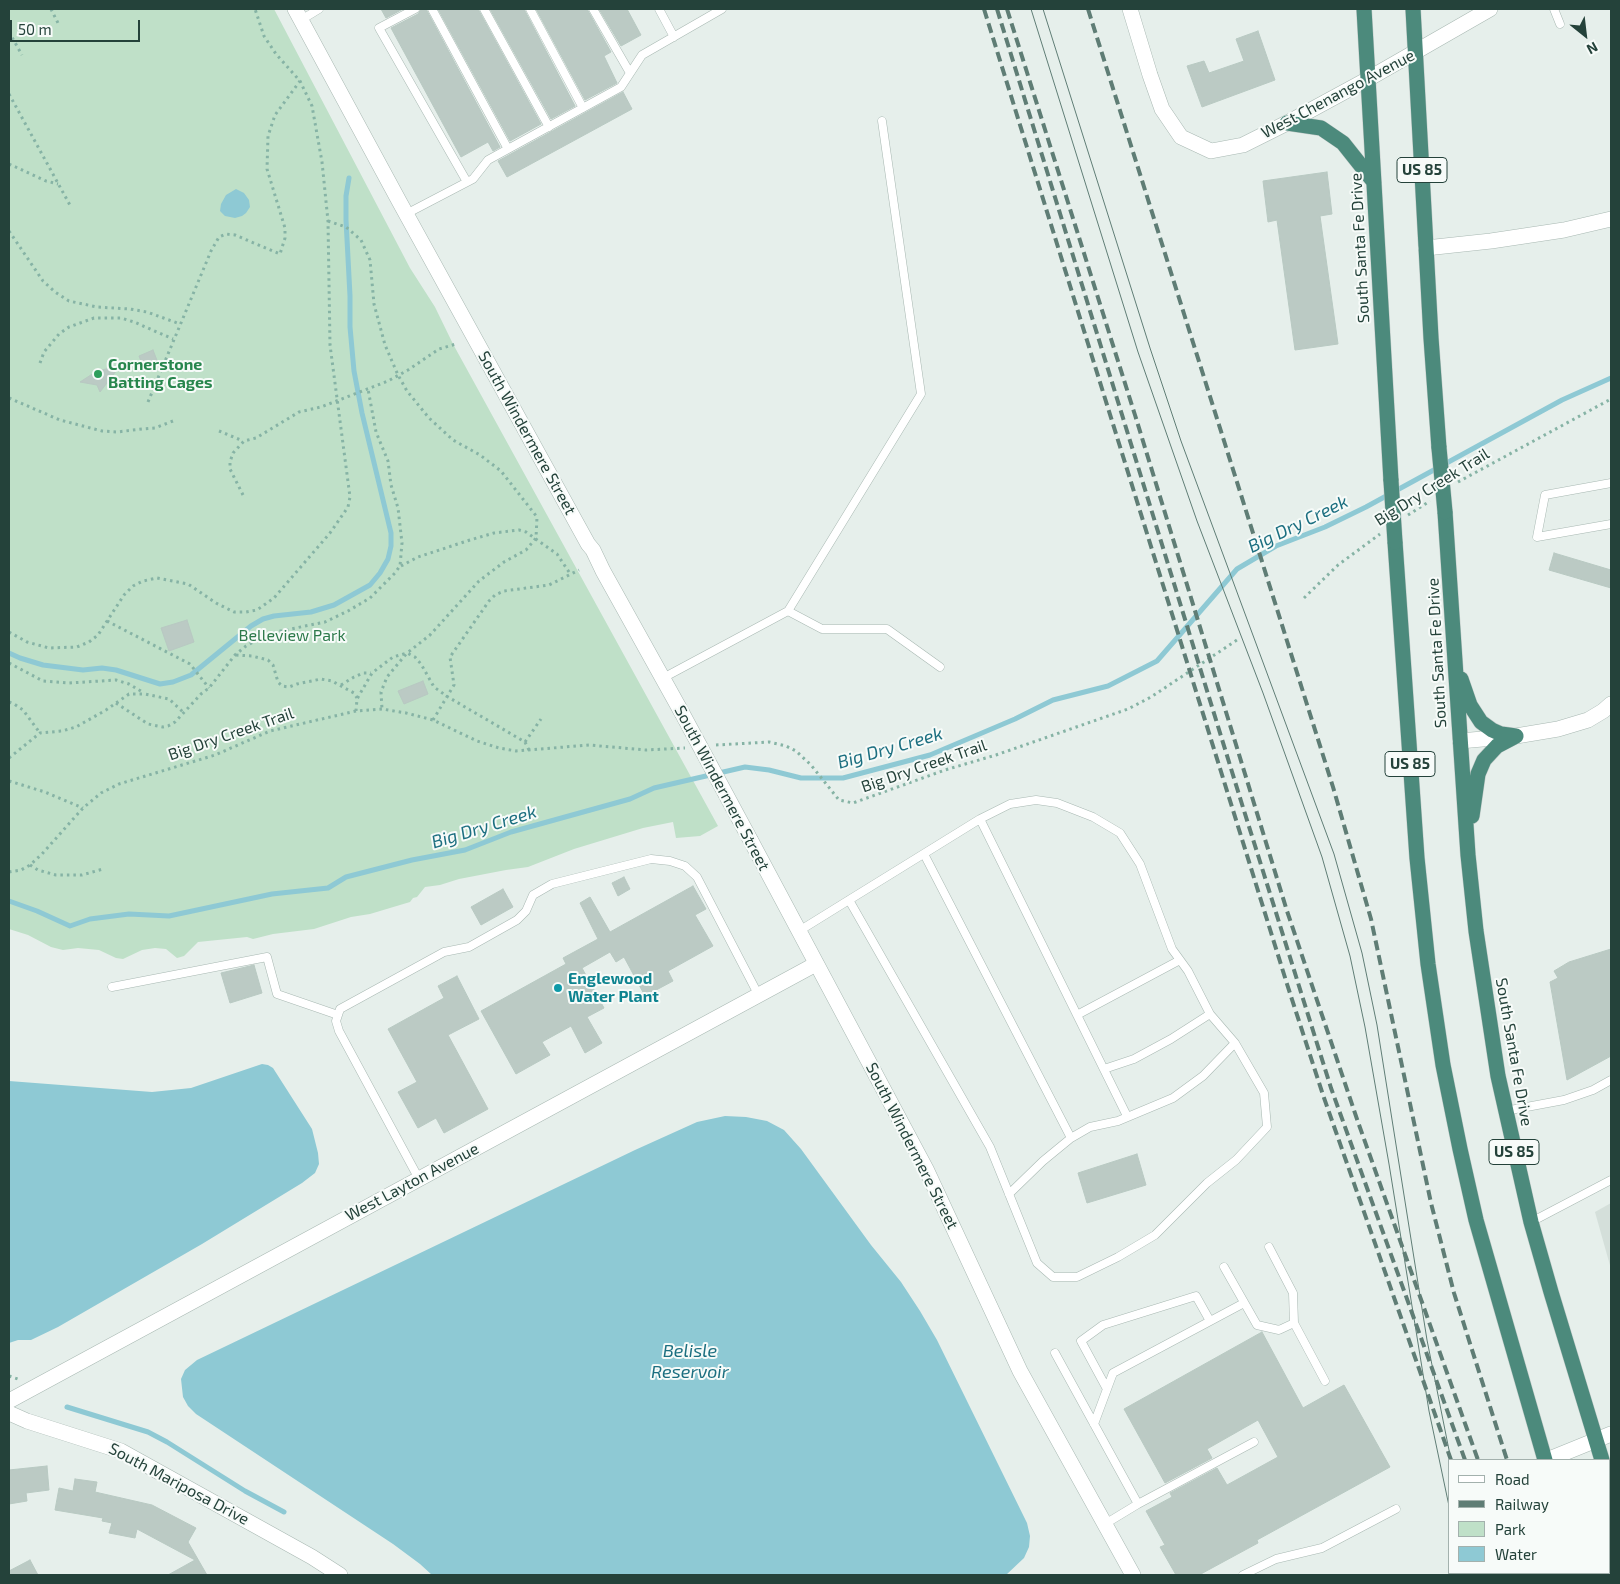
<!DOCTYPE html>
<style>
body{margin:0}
#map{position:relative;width:1620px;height:1584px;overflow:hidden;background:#e6efeb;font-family:"Exo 2",sans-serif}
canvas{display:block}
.frame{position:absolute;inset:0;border:10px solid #24423a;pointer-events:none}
.legend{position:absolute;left:1448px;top:1459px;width:162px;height:115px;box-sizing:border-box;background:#f7fbf9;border:1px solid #a3b1ad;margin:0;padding:6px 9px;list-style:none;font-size:15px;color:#24423a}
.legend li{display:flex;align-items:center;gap:10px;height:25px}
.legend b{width:25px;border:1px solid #a3b1ad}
.north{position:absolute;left:1560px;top:10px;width:50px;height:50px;-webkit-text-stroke:4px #f7fbf9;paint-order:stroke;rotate:151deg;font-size:14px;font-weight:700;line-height:20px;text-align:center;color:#24423a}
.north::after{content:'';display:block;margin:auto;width:18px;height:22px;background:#24423a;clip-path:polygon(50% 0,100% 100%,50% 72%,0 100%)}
.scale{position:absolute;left:10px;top:20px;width:130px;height:22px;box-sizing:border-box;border:2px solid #24423a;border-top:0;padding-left:6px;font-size:15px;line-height:18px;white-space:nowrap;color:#24423a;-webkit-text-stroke:4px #f7fbf9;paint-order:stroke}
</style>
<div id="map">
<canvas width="1620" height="1584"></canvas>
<div class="frame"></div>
<ul class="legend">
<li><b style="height:6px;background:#fff"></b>Road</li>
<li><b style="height:6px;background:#5f7d75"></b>Railway</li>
<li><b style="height:14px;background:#bfe0c8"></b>Park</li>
<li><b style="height:14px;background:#8ec9d4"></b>Water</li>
</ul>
<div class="north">N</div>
<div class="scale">50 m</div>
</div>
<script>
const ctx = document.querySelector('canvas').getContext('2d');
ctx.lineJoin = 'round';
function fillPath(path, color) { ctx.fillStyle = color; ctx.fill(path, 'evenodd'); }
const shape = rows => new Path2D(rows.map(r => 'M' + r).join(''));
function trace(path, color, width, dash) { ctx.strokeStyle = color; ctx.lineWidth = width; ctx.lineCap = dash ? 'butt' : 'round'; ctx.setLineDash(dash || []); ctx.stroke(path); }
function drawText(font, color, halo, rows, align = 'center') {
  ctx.font = font + ' "Exo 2",sans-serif'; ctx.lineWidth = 4; ctx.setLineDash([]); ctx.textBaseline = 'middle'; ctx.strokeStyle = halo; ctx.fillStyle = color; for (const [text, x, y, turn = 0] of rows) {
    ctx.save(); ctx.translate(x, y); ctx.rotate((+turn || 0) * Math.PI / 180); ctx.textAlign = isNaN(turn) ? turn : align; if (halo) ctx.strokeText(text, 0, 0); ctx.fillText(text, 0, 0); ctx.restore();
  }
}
const built = shape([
 [1611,1203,1611,1269,1595,1212]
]);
const green = shape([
 [9,9,274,9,410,268,435,307,453,344,718,826,700,836,676,838,673,822,643,828,574,849,528,867,506,870,459,879,440,885,425,887,417,897,413,898,410,902,370,914,351,917,314,929,273,934,253,939,247,937,198,942,184,956,177,958,166,949,155,948,142,950,123,959,116,958,99,950,78,948,63,950,51,947,28,935,9,929]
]);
const water = shape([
 [236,189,244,193,249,200,250,207,246,213,242,216,235,218,225,216,220,211,221,204,226,195],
 [262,1064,268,1065,273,1068,312,1129,318,1153,319,1164,315,1173,302,1183,202,1244,58,1327,31,1340,18,1340,9,1343,9,1081,152,1092,191,1088],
 [725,1116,746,1117,767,1121,784,1130,801,1149,871,1245,901,1282,920,1311,937,1340,1027,1523,1030,1536,1029,1547,1024,1558,1006,1575,432,1575,420,1564,393,1544,196,1414,188,1406,183,1397,181,1379,185,1370,197,1360,635,1150,697,1122]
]);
const stream = shape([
 [9,653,20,658,43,665,83,670,102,668,116,670,160,684,173,682,191,675,251,626,263,619,274,616,311,612,334,605,370,585,380,573,388,559,391,546,391,533,362,413,354,371,350,327,350,296,346,220,346,196,349,178],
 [9,901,37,911,70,926,90,919,129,914,169,916,272,894,328,888,346,877,412,860,465,850,511,832,630,799,654,788,745,767,769,770,801,778,843,778,930,755,1015,719,1053,700,1108,686,1157,661,1237,569,1276,546,1325,527,1366,507,1562,400,1611,378],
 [67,1407,148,1432,167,1442,245,1491,284,1512]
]);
const building = shape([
 [381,9,403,9,386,18,381,9],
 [421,9,426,9,500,147,493,151,488,142,461,157,391,28,418,14,421,9],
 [438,9,478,9,541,124,510,141,438,9],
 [490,9,524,9,575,106,551,119,490,9],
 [536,9,587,9,611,52,604,56,617,83,585,100,536,9],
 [599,9,627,9,641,35,621,46,599,9],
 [1258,31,1275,80,1202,107,1187,66,1204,61,1209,73,1244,61,1236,39,1258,31],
 [623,92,632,109,507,177,498,161,623,92],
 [1327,172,1332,214,1320,216,1338,344,1295,350,1277,220,1268,222,1263,181,1327,172],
 [153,350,158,363,144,369,139,356,153,350],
 [120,366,100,392,97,385,80,382,97,371,120,366],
 [1554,553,1611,570,1611,588,1549,570,1554,553],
 [187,620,194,642,169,651,161,628,187,620],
 [423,681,428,694,404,704,398,691,423,681],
 [624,877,630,889,618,896,612,883,624,877],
 [693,886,706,909,695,915,713,946,668,971,673,981,645,996,624,957,616,962,610,952,582,968,604,1008,587,1017,602,1043,585,1053,571,1026,542,1042,550,1055,516,1074,481,1011,566,964,563,958,598,939,580,903,590,897,610,932,693,886],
 [503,889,513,907,481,925,471,907,503,889],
 [1611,949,1611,1056,1567,1080,1550,982,1558,978,1554,971,1569,962,1611,949],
 [254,965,262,993,230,1003,221,973,254,965],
 [457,976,479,1019,448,1035,488,1109,444,1133,436,1118,418,1128,398,1092,417,1082,388,1029,444,998,438,986,457,976],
 [1137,1154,1146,1185,1087,1203,1078,1173,1137,1154],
 [1262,1332,1303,1408,1344,1385,1390,1467,1257,1540,1258,1543,1199,1575,1176,1575,1160,1547,1165,1545,1146,1511,1172,1497,1170,1493,1217,1468,1227,1485,1278,1457,1258,1420,1207,1449,1212,1458,1165,1483,1124,1409,1262,1332],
 [47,1466,49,1490,26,1493,27,1501,9,1504,9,1470,47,1466],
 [75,1479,97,1482,95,1492,152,1505,196,1528,188,1542,207,1575,168,1575,195,1560,137,1529,135,1538,109,1533,112,1523,102,1521,103,1518,55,1510,59,1488,73,1491,75,1479],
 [30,1560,38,1575,9,1575,9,1571,30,1560]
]);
const path = shape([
 [51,9,58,23],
 [9,32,22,55],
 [9,94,71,207],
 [9,164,46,181,58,184],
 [328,221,346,227,361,240,370,260,374,304,385,345,398,375,407,391,429,418,453,440,480,455,501,471,537,517,536,538,526,550,504,562,479,581,430,635,407,653,387,677,381,692,382,709],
 [9,231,43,281,55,292,69,301,97,307,130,309,147,312,180,324],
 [40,363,44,352,59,334,69,327,94,318,121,318,134,322,173,339],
 [9,398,60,420,102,431,117,432,142,429,155,428,173,421],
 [148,402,211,251,219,237,226,234,235,235,280,254,285,238,285,228,267,169,268,136,275,115,300,81],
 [219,431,243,441],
 [1458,482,1611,399],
 [243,495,230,469,230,462,233,453,244,441,256,438,299,412,321,407,388,381,408,370,439,349,456,344],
 [1408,515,1430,501],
 [401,566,418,557,470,540,494,533,519,530,526,532,557,554,571,575],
 [1304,598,1338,565,1380,534],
 [107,621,190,664,209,688],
 [9,632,27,642,49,648,77,647,89,642,98,635,124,595,133,586,143,581,157,578,188,584,216,603,234,612,246,612,257,610,274,598,330,533,348,507,350,497,330,345,328,221,322,162,312,106,300,81,276,54,264,36,255,9],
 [236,655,252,656,268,660,273,665,278,682,282,686,289,687,297,684,321,679,332,681,341,686,354,693,357,698],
 [9,663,43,681,69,683,116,680,129,684,144,693],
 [341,685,354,677,363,673,371,673],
 [9,702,14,704,23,710,40,733],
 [116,703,148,724,163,727,168,726,175,722,201,694,209,688,235,655,246,646,262,637,276,632,325,622,348,611,370,598,395,573,400,566,402,543,398,508,391,485,388,461,376,432,368,389],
 [356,711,357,699,372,673,393,657,407,653,415,657,421,664,434,687,448,697,525,742,529,750],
 [433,720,454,685,450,657,489,601,495,595,504,591,549,585,579,570],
 [525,742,541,719],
 [716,745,769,742,786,746,796,751,811,765,839,800,853,803,945,770,996,755,1128,709,1151,697,1237,640],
 [9,758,40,733,62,731,76,727,106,710,129,694,145,694,169,699,183,712],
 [9,781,45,792,83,808],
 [30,865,38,870,56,875,82,875,103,869],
 [9,872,21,870,30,865,42,854,83,808,101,793,119,784,215,755,270,731,356,711,382,709,406,713,433,720,477,741,499,748,516,751,589,745,646,750,685,748],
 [9,1376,18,1379]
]);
const service = shape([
 [415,9,379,28,467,182],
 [432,9,508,149],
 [484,9,549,127],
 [530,9,583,108],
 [593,9,630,73],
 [659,9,674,37],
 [1554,9,1560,24],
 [301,20,319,9],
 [406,214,473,179,488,160,621,87,642,55,722,9],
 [1611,483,1545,495,1537,537,1611,524],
 [788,611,822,629,887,629,940,667],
 [663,678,788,611,921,394,882,121],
 [980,819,1127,1116],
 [924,854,1071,1138],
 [799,931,849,900,980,819,1010,804,1036,800,1057,803,1093,817,1120,833,1140,864,1172,949,1188,971,1210,1014,1235,1043,1264,1093,1267,1127,1236,1160,1207,1183,1155,1235,1118,1257,1077,1277,1053,1277,1037,1263,990,1147,849,900],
 [112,987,267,957,277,994,338,1015],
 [1077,1015,1180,960],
 [1104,1069,1134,1059,1171,1039,1210,1014],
 [1505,1111,1564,1100,1593,1090,1611,1080],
 [419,1179,339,1031,336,1021,340,1009,444,952,469,947,517,920,526,911,533,895,552,884,651,859,670,861,685,866,697,877,759,996],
 [1009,1194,1043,1161,1071,1138,1090,1127,1118,1121,1173,1098,1203,1076,1235,1043],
 [1531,1222,1611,1180],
 [1224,1267,1257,1325,1279,1330,1294,1323,1293,1293,1269,1247],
 [1294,1323,1325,1381],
 [1055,1353,1138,1504,1254,1442],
 [1107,1389,1081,1341,1103,1325,1196,1296,1210,1321],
 [1094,1424,1113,1373,1244,1303],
 [1105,1524,1138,1504],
 [1243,1575,1276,1559,1322,1548,1396,1509]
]);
const minor = shape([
 [1130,9,1150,75,1162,109,1181,137,1211,151,1243,145,1287,123,1368,79,1490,9],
 [1426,248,1491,241,1564,230,1611,219],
 [1460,741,1516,736,1558,729,1588,720,1603,711,1611,704],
 [9,1401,816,964],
 [9,1413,27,1421,121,1451,312,1557,340,1575]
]);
const tertiary = shape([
 [295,9,399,201,588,544,593,550,603,571,682,713],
 [751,841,926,1169,1020,1371,1133,1575],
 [1547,1460,1611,1434]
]);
const trunk = shape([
 [1364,9,1391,481],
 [1413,9,1431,338,1439,448],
 [1287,123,1321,128,1343,143,1374,182],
 [1445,512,1468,855,1476,931,1498,1076,1531,1222,1551,1292,1602,1460],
 [1395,542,1417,858,1428,964,1443,1065,1460,1149,1476,1220,1545,1460],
 [1461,679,1470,705,1481,722,1492,730,1501,734,1516,736],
 [1472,816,1478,774,1484,760,1497,746,1516,736],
 [1609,1481,1611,1489],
 [1580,1573,1580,1575]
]);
const tram = shape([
 [1031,9,1138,352,1197,521,1263,693,1322,857,1350,956,1365,1027,1389,1164,1429,1411,1449,1506],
 [1043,9,1150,348,1181,441,1334,854,1362,953,1377,1025,1427,1340,1451,1460],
 [1466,1573,1467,1575],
 [1479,1573,1479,1575]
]);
const rail = shape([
 [984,9,1287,984,1323,1095,1451,1460],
 [997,9,1241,801,1331,1088,1465,1460],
 [1007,9,1135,415,1287,911,1358,1122,1478,1460],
 [1088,9,1333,787,1371,919,1431,1203,1454,1293,1507,1460],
 [1492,1573,1493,1575],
 [1505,1573,1506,1575],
 [1518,1573,1519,1575],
 [1542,1573,1543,1575]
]);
const tertiaryBridge = shape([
 [682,713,751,841]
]);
const trunkBridge = shape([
 [1439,448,1445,512],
 [1391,481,1395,542]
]);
const markers = [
 [98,374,5,"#2e9e5b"],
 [558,988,5,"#0f9aa8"]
];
const shields = [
 [1422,170,50],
 [1410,764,50],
 [1514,1152,50]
];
const shieldNames = [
 ["US 85",1422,170],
 ["US 85",1410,764],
 ["US 85",1514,1152]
];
const streetNames = [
 ["West Chenango Avenue",1338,94,-28],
 ["South Santa Fe Drive",1360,248,-93],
 ["South Windermere Street",527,433,61],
 ["Big Dry Creek Trail",1432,487,-32],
 ["South Santa Fe Drive",1437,653,-93],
 ["Big Dry Creek Trail",231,734,-19],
 ["Big Dry Creek Trail",924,766,-19],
 ["South Windermere Street",722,788,62],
 ["South Santa Fe Drive",1514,1052,80],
 ["South Windermere Street",912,1146,63],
 ["West Layton Avenue",412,1182,-28],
 ["South Mariposa Drive",179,1484,28]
];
const leisureNames = [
 ["Cornerstone",108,365],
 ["Batting Cages",108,383]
];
const parkNames = [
 ["Belleview Park",292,636]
];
const cultureNames = [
 ["Englewood",568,979],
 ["Water Plant",568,997]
];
const waterNames = [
 ["Big Dry Creek",1298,524,-26],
 ["Big Dry Creek",890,748,-16],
 ["Big Dry Creek",484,827,-17],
 ["Belisle",690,1351],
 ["Reservoir",690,1372]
];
fillPath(built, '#d4dfda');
fillPath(green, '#bfe0c8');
fillPath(water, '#8ec9d4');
trace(stream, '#8ec9d4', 5);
fillPath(building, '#bbcac4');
trace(building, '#b8c9c2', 1);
trace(service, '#a8b8b2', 9);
trace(minor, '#a8b8b2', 16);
trace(tertiary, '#a8b8b2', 16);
trace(trunk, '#c2cac8', 16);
trace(path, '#86b3a5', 3, [2.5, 4]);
trace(service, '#fff', 8);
trace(minor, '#fff', 15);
trace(tertiary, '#fff', 15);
trace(trunk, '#4c8a7c', 15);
trace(tram, '#5f7d75', 1);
trace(rail, '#5f7d75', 4, [10, 5]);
trace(tertiaryBridge, '#a8b8b2', 16, []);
trace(trunkBridge, '#c2cac8', 16, []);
trace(tertiaryBridge, '#fff', 15);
trace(trunkBridge, '#4c8a7c', 15);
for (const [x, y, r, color] of markers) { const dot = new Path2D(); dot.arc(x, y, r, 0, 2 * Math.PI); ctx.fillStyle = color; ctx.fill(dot); trace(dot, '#f7fbf9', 2); }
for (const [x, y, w] of shields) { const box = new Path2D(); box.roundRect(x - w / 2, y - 12.5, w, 25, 4); ctx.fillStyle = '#f7fbf9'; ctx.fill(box); trace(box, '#24423a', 1); }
drawText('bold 15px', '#24423a', null, shieldNames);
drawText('16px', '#24423a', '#f7fbf9', streetNames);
drawText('bold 16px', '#27864d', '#f7fbf9', leisureNames, 'left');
drawText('16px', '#2d7a4b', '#f7fbf9', parkNames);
drawText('bold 16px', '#0d838f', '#f7fbf9', cultureNames, 'left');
drawText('italic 18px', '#1c6f80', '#f7fbf9', waterNames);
</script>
